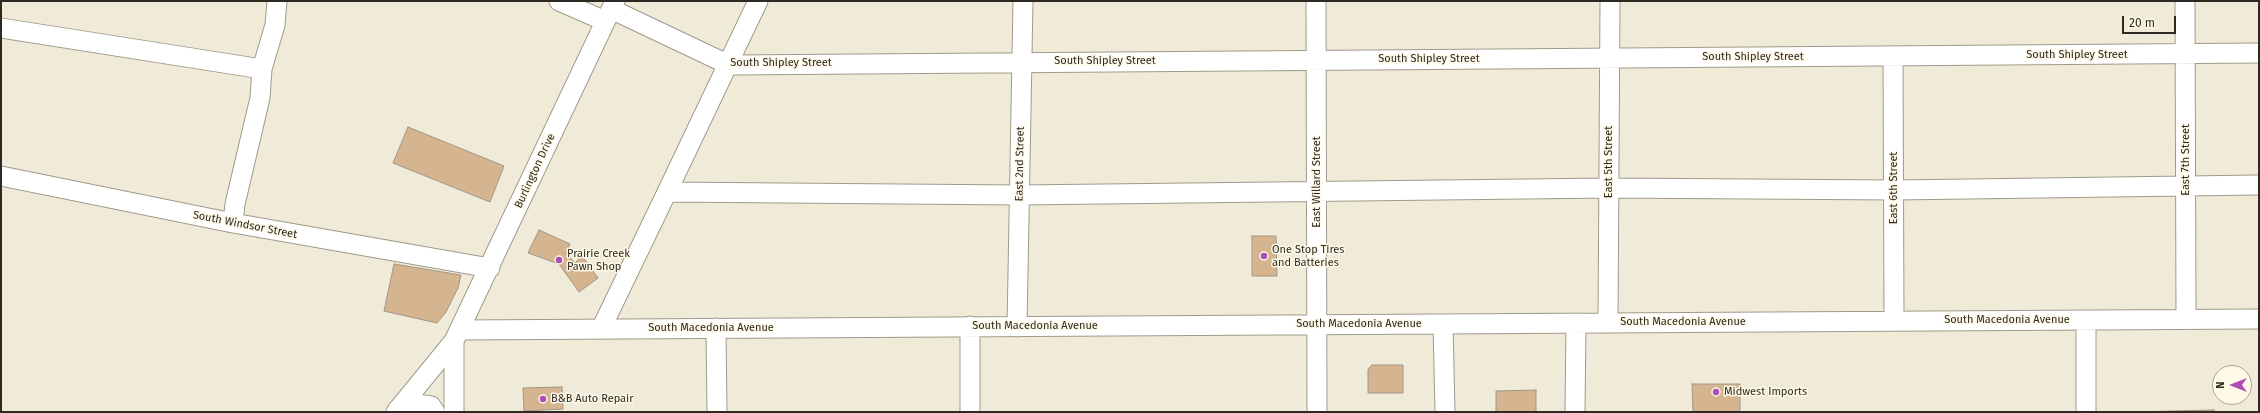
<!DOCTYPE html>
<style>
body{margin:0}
#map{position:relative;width:2260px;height:413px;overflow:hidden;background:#f0ebd9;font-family:"Fira Sans",sans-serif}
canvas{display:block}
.frame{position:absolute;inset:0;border:2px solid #2c2a23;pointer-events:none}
.north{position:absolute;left:2212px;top:365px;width:40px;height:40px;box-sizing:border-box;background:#fef8e6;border:1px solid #aaa698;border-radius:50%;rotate:270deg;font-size:11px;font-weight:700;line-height:16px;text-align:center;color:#2c2a23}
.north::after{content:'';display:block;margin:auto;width:14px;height:18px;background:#ae4db5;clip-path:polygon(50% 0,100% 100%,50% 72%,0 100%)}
.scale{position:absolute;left:2122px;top:16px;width:54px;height:18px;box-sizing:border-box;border:2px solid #2c2a23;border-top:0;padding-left:5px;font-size:12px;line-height:14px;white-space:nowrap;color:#2c2a23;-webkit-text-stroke:3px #fef8e6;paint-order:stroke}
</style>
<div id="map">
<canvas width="2260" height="413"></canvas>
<div class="frame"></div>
<div class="north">N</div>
<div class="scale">20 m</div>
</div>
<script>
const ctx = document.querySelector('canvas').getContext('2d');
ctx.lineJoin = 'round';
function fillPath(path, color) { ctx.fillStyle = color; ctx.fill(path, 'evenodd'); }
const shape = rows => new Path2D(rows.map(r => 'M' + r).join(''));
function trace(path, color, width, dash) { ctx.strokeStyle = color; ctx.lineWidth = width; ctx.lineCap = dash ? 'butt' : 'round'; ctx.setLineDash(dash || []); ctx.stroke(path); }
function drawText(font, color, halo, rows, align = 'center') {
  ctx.font = font + ' "Fira Sans",sans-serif'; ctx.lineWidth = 3; ctx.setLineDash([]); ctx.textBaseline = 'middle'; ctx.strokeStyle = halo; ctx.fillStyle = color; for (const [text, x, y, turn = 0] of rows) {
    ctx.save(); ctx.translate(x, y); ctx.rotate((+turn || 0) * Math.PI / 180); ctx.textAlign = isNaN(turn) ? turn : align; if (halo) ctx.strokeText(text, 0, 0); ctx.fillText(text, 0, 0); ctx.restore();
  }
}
const building = shape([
 [408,127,504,166,490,202,393,163,408,127],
 [539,230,570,244,566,253,575,263,582,256,598,278,579,292,559,264,528,253,539,230],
 [1252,236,1276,236,1277,276,1252,276,1252,236],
 [394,264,461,275,458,288,446,312,437,323,384,311,394,264],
 [1372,365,1403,365,1403,393,1368,393,1368,369,1372,365],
 [1692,384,1740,384,1740,412,1693,412,1692,384],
 [562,387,563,409,524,411,523,388,562,387],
 [1536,390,1536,412,1496,412,1496,391,1536,390],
 [2214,410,2214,412,2131,412,2214,410]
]);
const minor = shape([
 [559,1,605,21],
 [1316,1,1317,412],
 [2185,1,2186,319],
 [611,9,727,64,733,65,2259,53],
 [1,28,262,69,275,25,277,1],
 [1893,56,1894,320],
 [1,176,233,223,490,268],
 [667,192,758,1],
 [233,223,235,204,260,98,262,69],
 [2086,320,2086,412],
 [1608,323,1610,1],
 [1443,324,1445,412],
 [970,326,970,412],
 [1017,327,1023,1],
 [716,328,717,412],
 [601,329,667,192,1019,195,1609,188,1895,190,2259,185],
 [460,330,2259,319],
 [454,341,454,412],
 [398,409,417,404,431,406,435,412],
 [396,412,454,341,615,1],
 [1575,412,1576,323]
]);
const markers = [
 [1264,256,4,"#ae4db5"],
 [559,260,4,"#ae4db5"],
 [1716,392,4,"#ae4db5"],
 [543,399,4,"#ae4db5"]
];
const streetNames = [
 ["South Shipley Street",2077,55],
 ["South Shipley Street",1753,57],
 ["South Shipley Street",1429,59],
 ["South Shipley Street",1105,61],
 ["South Shipley Street",781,63],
 ["East 7th Street",2186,160,-90],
 ["East 5th Street",1609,162,-90],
 ["East 2nd Street",1020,164,-89],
 ["Burlington Drive",535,171,-65],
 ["East Willard Street",1317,182,-90],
 ["East 6th Street",1894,188,-90],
 ["South Windsor Street",245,225,11],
 ["South Macedonia Avenue",2007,320],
 ["South Macedonia Avenue",1683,322],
 ["South Macedonia Avenue",1359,324],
 ["South Macedonia Avenue",1035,326],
 ["South Macedonia Avenue",711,328]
];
const poiNames = [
 ["One Stop Tires",1272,250],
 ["and Batteries",1272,263],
 ["Prairie Creek",567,254],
 ["Pawn Shop",567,267],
 ["Midwest Imports",1724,392],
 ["B&B Auto Repair",551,399]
];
fillPath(building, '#d5b490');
trace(building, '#a19588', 1);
trace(minor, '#9f9a8a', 21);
trace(minor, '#fff', 19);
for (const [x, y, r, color] of markers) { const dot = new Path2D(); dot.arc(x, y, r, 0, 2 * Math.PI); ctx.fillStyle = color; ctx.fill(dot); trace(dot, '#fef8e6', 1.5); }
drawText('11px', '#2c2a23', '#fef8e6', streetNames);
drawText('11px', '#2c2a23', '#fef8e6', poiNames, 'left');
</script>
